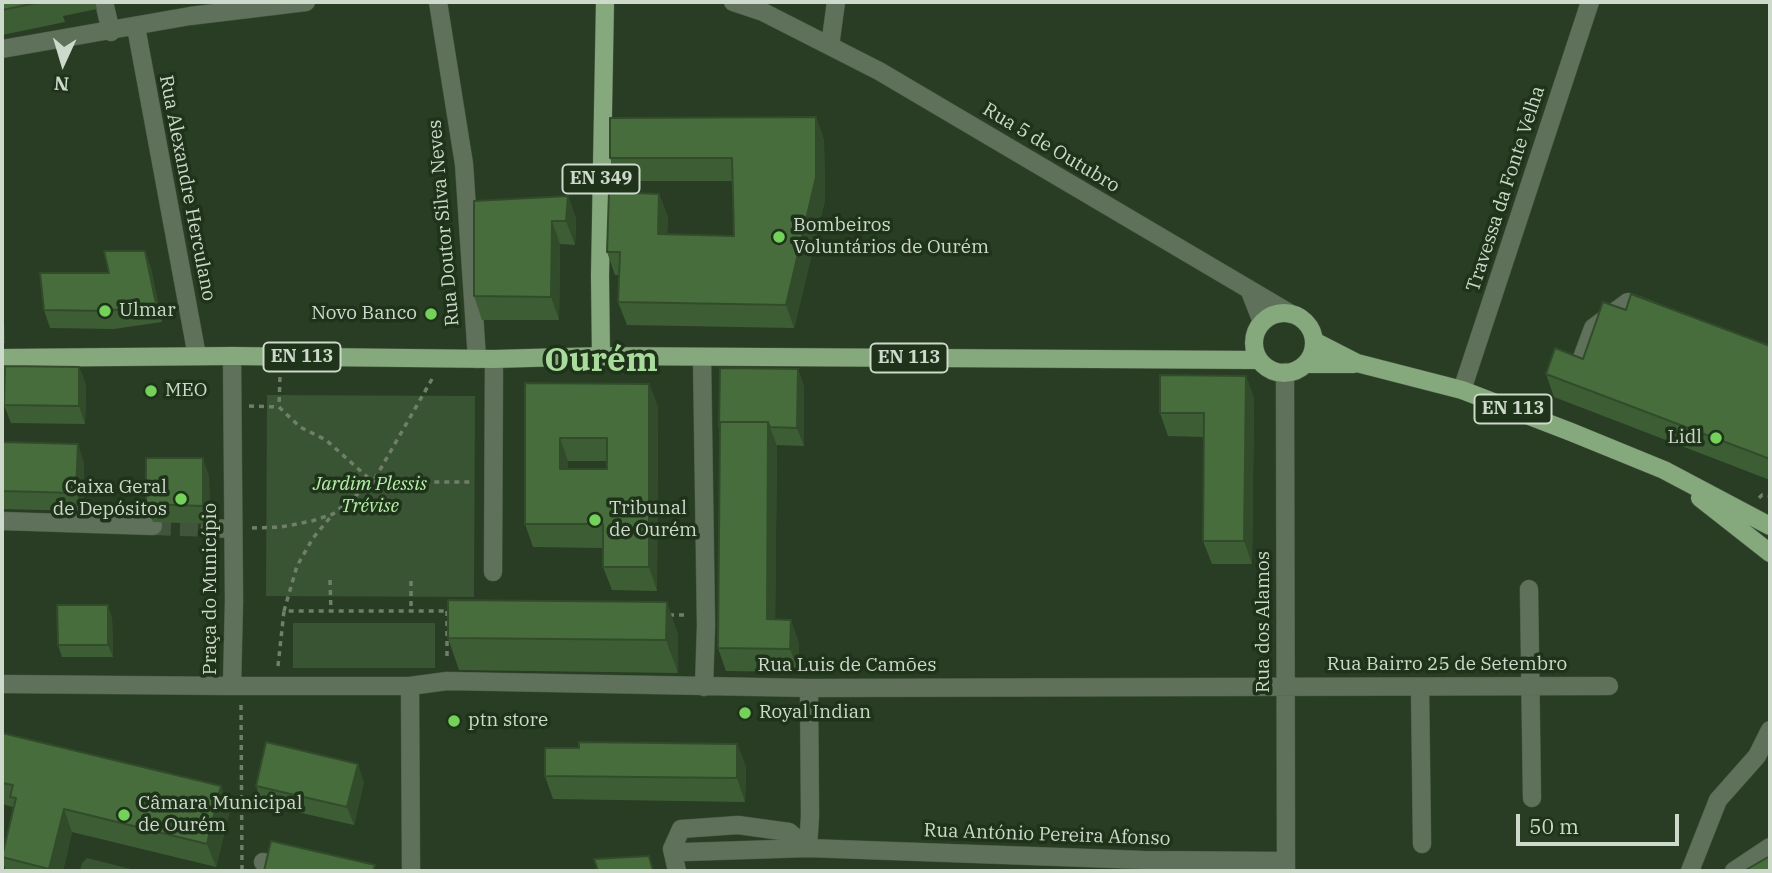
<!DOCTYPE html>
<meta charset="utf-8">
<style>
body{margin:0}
#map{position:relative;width:1772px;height:873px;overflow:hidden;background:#293d24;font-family:"IBM Plex Serif",serif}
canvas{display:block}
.frame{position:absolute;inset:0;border:4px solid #cdd9ca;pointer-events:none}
.north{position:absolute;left:28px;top:28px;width:70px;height:70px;-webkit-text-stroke:5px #1f321a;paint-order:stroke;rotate:184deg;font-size:19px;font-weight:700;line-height:28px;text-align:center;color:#cdd9ca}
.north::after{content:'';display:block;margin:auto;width:24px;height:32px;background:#cdd9ca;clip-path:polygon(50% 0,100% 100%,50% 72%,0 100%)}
.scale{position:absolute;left:1516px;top:814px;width:163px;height:32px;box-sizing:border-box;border:4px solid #cdd9ca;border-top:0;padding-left:9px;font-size:21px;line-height:24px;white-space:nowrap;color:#cdd9ca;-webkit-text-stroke:5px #1f321a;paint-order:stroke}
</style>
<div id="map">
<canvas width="1772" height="873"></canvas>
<div class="frame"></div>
<div class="north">N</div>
<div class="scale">50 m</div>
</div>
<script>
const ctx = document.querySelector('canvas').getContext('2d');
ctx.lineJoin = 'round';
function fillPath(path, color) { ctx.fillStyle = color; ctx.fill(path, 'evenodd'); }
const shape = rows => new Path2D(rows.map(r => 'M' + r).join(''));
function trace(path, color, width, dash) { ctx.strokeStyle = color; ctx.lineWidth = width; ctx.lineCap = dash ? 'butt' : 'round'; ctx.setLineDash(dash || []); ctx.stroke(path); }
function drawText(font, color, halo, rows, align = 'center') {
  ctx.font = font + ' "IBM Plex Serif",serif'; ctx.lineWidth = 7; ctx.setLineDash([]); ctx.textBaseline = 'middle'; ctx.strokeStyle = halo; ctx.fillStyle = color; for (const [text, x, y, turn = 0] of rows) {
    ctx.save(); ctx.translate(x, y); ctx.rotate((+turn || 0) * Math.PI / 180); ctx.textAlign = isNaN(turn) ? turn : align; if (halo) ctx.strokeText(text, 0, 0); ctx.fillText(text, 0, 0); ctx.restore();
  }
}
const green = shape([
 [267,395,475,396,474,597,266,596],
 [293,623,435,623,435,668,293,668],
 [87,858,139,871,80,871,82,863]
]);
const minorTunnel = shape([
 [153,526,210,528]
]);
const path = shape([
 [432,379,373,482,473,482],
 [249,406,279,407],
 [1759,498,1762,495,1770,496],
 [252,528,281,527,312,521,333,514,373,482,326,440,300,427,279,407,280,376],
 [330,580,331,611],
 [411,581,411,611],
 [284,611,297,566,313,538,333,514],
 [447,611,447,661],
 [669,615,686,615],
 [278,666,284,611,452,611],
 [241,705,242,871]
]);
const minor = shape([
 [104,2,111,32],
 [438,2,464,164,477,359],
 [733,2,763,12,879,71,1291,314],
 [136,27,197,356],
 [830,46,836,2],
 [2,49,190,16,306,2],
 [1249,289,1262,322],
 [232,356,234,601,232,686,410,686,447,681,809,688,1609,686],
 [702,357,706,625,704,687],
 [1579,366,1593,328,1628,302,1650,310],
 [1285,372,1286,871],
 [1462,390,1590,2],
 [2,521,153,526],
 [210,528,232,529],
 [493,572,494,359],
 [1529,589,1532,798],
 [2,684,232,686],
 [410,686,411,871],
 [1420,687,1422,844],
 [808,848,810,816,809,688],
 [672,849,686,852,808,848,1143,860,1285,861],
 [672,849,681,829,738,825,789,832,808,848],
 [672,849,677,871],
 [263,862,299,871],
 [1690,871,1718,800,1757,756,1770,730],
 [1734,871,1770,847]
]);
const major = shape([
 '1254 343a30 30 0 1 1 60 0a30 30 0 1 1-60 0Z',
 [1314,341,1357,363,1462,390,1571,432,1664,470,1770,526],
 [601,356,600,276,605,2],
 [2,358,232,356,494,359,601,356,1259,360],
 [1305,364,1354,364],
 [1700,498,1770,553]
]);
const wall = shape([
 [2,2,95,2,97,9,63,16,65,22,2,35],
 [816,117,824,140,825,200,794,328,627,325,618,302,619,275,615,275,607,252,659,194,668,217,667,234,734,236,732,181,619,181,610,158],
 [568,196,576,219,575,245,560,244,559,320,482,320,474,296],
 [145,251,151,269,162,322,114,329,50,328,44,310],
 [2,300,3,302,5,343,2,343],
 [1626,310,1770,346,1770,480,1554,397,1546,374,1583,359],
 [79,367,86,385,85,424,11,423,4,405],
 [798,369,804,387,804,446,777,445,775,619,799,643,799,672,726,671,718,648,720,428],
 [1246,376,1254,399,1252,564,1212,564,1203,541,1204,437,1168,436,1160,413],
 [525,383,649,384,658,407,657,591,612,590,603,567,603,548,533,547,525,524],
 [568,461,607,461,607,469,568,469],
 [2,442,84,462,83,511,2,509],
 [209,476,210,524,153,522,146,504],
 [112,617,113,657,62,657,58,645],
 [678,634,678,673,459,670,448,638],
 [2,733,230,810,216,867,72,832,63,871,6,871,2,859,2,855,13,807,2,804],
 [737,744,746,767,745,802,553,799,545,776,579,748],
 [364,782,354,825,262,804,256,786]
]);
const shadedWall = shape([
 [816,117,824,140,825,200,794,328,786,305],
 [659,194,668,217,666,257,658,234],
 [568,196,576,219,575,245,566,221],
 [552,221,560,244,559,320,551,297],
 [145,251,151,269,162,322,156,304],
 [2,300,3,302,5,343,2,333],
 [79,367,86,385,85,424,79,406],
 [798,369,804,387,804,446,797,428],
 [1246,376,1254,399,1252,564,1244,541],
 [649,384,658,407,657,591,649,567],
 [768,422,777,446,775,643,767,619],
 [560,438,568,461,568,493,560,469],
 [78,444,84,462,83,511,76,493],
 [203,458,209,476,210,524,203,506],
 [667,602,678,634,678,673,666,640],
 [108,605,112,617,113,657,108,645],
 [791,620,799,643,799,672,790,649],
 [737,744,746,767,745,802,737,778],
 [358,764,364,782,354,825,347,807],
 [221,786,230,810,216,867,207,844],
 [64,809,72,832,63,871,50,871,49,869]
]);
const building = shape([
 [2,2,41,2,2,10,2,2],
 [816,117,816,177,786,305,618,302,620,252,607,252,609,192,659,194,658,234,734,236,732,158,610,158,610,118,816,117],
 [568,196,566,221,552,221,551,297,474,296,474,201,568,196],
 [104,251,145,251,156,304,107,311,44,310,40,273,109,273,104,251],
 [1631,294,1770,346,1770,459,1546,374,1555,348,1583,359,1603,302,1626,310,1631,294],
 [5,366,79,367,79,406,4,405,5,366],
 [720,368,798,369,797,428,770,427,768,422,720,422,719,427,720,368],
 [1160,375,1246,376,1244,541,1203,541,1204,413,1160,413,1160,375],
 [525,383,649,384,649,567,603,567,603,524,525,524,525,383],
 [560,438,607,438,607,469,560,469,560,438],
 [720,422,768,422,767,619,791,620,790,649,718,648,720,422],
 [2,442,78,444,76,493,2,491,2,442],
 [146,458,203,458,203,506,146,504,146,458],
 [448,600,667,602,666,640,448,638,448,600],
 [57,605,108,605,108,645,58,645,57,605],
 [2,733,221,786,207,844,64,809,49,869,2,857,16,798,10,797,13,785,2,783,2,733],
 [266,742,358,764,347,807,256,786,266,742],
 [579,742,737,744,737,778,545,776,545,748,579,748,579,742],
 [271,841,375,865,373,871,264,871,271,841],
 [649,856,653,871,598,871,594,859,649,856],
 [1770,856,1770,871,1744,871,1770,856]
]);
const markers = [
 [779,237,7,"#74d25b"],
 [105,311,7,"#74d25b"],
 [431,314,7,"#74d25b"],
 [151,391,7,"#74d25b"],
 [1716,438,7,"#74d25b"],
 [181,499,7,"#74d25b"],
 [595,520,7,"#74d25b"],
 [745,713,7,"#74d25b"],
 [454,721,7,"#74d25b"],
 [124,815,7,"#74d25b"]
];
const shields = [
 [601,179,77],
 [302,357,77],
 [909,358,77],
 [1513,409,77]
];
const shieldNames = [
 ["EN 349",601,179],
 ["EN 113",302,357],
 ["EN 113",909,358],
 ["EN 113",1513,409]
];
const streetNames = [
 ["Rua 5 de Outubro",1051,148,31],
 ["Rua Alexandre Herculano",187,188,79],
 ["Travessa da Fonte Velha",1506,189,-72],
 ["Rua Doutor Silva Neves",444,223,-95],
 ["Praça do Município",211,589,-90],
 ["Rua dos Alamos",1264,622,-90],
 ["Rua Bairro 25 de Setembro",1447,665],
 ["Rua Luis de Camões",847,666],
 ["Rua António Pereira Afonso",1047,835,2]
];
const poiNames = [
 ["Bombeiros",793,226],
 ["Voluntários de Ourém",793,248],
 ["Ulmar",119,311],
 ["Novo Banco",417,314,"right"],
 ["MEO",165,391],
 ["Lidl",1702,438,"right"],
 ["Caixa Geral",167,488,"right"],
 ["de Depósitos",167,510,"right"],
 ["Tribunal",609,509],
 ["de Ourém",609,531],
 ["Royal Indian",759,713],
 ["ptn store",468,721],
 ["Câmara Municipal",138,804],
 ["de Ourém",138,826]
];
const parkNames = [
 ["Jardim Plessis",370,485],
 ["Trévise",370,507]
];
const townNames = [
 ["Ourém",601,361]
];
fillPath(green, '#395432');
trace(minorTunnel, '#42543d', 18, [18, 9]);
trace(minor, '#475942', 19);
trace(major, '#475942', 19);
trace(path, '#6f7f6a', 3.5, [5, 5]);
trace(minor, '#5f705b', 18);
trace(major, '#86a87d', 18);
fillPath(wall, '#3d5e34');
fillPath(shadedWall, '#324c2b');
fillPath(building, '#476d3d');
trace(building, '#324c2b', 2);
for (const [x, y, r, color] of markers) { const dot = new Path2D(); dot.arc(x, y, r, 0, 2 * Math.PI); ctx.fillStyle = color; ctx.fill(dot); trace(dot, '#1f321a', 2.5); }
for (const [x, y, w] of shields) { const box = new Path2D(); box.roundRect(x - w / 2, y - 14.5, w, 29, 5); ctx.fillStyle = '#1f321a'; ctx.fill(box); trace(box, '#cdd9ca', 2); }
drawText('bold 18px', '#cdd9ca', null, shieldNames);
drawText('19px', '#cdd9ca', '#1f321a', streetNames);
drawText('19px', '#cdd9ca', '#1f321a', poiNames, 'left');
drawText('italic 19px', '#b6f1a8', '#1f321a', parkNames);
drawText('bold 33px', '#a9db9d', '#1f321a', townNames);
</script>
